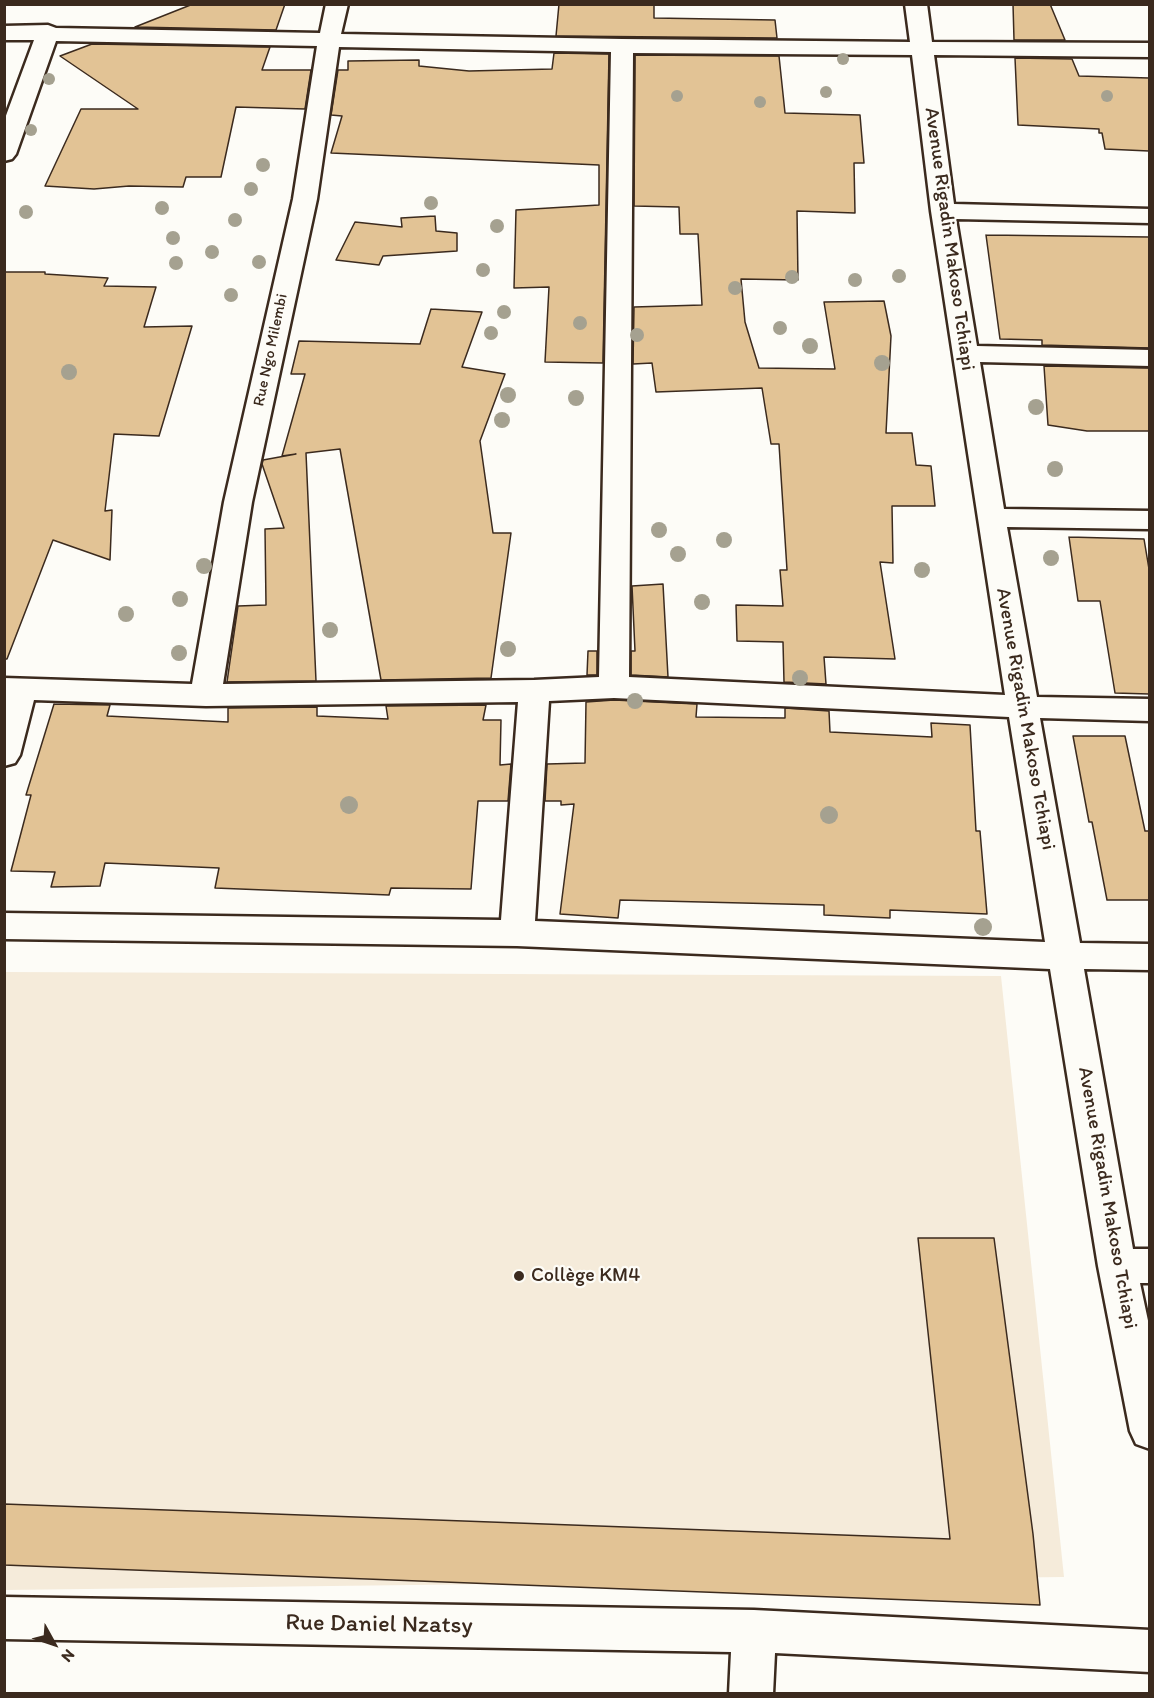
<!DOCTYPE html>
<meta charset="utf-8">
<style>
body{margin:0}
#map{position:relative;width:1154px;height:1698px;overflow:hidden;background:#fdfcf7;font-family:Itim,sans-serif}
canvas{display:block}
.frame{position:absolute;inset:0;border:6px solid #3b2a1e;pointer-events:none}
.north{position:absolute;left:24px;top:1614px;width:60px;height:60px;-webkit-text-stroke:4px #fdfcf7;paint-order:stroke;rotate:130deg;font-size:16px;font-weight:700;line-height:24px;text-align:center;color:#3b2a1e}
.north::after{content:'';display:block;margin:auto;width:21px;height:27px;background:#3b2a1e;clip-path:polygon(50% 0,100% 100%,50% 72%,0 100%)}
</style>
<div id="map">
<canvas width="1154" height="1698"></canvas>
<div class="frame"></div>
<div class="north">N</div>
</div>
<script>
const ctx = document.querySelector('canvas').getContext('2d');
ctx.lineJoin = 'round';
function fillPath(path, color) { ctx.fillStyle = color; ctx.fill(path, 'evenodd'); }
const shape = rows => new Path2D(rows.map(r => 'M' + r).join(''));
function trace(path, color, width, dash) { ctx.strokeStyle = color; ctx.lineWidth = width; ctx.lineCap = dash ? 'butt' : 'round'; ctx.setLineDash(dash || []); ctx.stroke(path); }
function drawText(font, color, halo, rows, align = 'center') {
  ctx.font = font + ' Itim,sans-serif'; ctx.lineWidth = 4.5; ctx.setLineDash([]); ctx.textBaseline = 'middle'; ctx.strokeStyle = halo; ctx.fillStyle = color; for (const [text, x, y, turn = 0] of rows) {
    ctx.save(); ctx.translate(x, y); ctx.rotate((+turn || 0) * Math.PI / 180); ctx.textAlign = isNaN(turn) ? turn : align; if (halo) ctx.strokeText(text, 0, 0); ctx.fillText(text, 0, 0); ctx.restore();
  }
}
const built = shape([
 [4,972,1001,976,1064,1577,5,1590]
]);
const building = shape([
 [193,4,285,4,276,30,135,27,193,4],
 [559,4,654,4,654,18,775,20,777,38,556,36,559,4],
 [1013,4,1050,4,1065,40,1014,40,1013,4],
 [92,44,270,47,262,70,311,70,305,109,236,107,221,177,186,177,183,187,129,186,94,189,45,186,81,109,138,109,60,56,92,44],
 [554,53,609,54,603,363,545,362,549,287,514,288,516,210,599,205,599,165,331,153,342,116,331,115,338,70,348,70,348,61,419,60,419,66,469,71,552,69,554,53],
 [635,55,779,56,785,113,860,115,864,163,854,163,855,213,797,211,798,280,741,279,745,322,759,368,835,369,824,302,884,301,891,336,886,433,912,433,916,465,931,466,935,506,892,506,893,563,880,562,895,659,824,657,826,684,784,682,783,642,737,641,736,605,783,606,780,570,787,570,779,444,771,444,762,388,656,392,652,363,633,364,634,307,702,305,698,234,680,234,679,207,634,206,635,55],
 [1015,58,1072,59,1079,76,1149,78,1149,151,1105,149,1102,133,1099,133,1099,129,1018,125,1015,58],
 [435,216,436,231,457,233,457,251,383,256,379,265,336,260,355,222,402,227,401,218,435,216],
 [986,235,1149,237,1149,348,1042,345,1042,340,1000,339,986,235],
 [4,272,45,272,45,274,108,278,104,286,156,287,144,327,192,326,159,436,114,434,105,511,112,510,110,560,53,540,7,659,4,659,4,272],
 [431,309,482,312,462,367,505,374,480,441,493,533,511,533,491,678,381,680,340,449,306,453,316,681,227,682,238,606,266,605,265,529,284,528,262,464,263,460,296,454,282,456,305,374,291,374,299,341,420,344,431,309],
 [1044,366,1149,368,1149,431,1087,431,1048,425,1044,366],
 [1069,537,1144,539,1149,569,1149,694,1115,693,1100,601,1078,601,1069,537],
 [663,584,668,677,631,675,631,651,635,651,632,586,663,584],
 [588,651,597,651,597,675,587,675,588,651],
 [614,700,697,704,696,717,785,718,785,708,829,711,830,732,932,737,931,723,970,725,976,831,980,831,987,914,890,910,890,918,824,915,824,905,620,900,618,918,560,914,574,804,561,805,561,801,545,801,547,764,585,763,586,702,614,700],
 [54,704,110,705,107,716,228,722,228,708,317,707,317,716,388,719,386,706,486,705,483,720,501,720,500,765,511,764,508,801,478,801,471,889,391,888,389,895,215,888,219,868,105,863,100,886,51,887,55,872,11,871,31,795,26,795,54,704],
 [1073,736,1125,736,1145,831,1149,831,1149,900,1107,900,1092,822,1089,822,1073,736],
 [918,1238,994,1238,1033,1534,1040,1605,4,1565,4,1504,950,1539,918,1238]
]);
const minor = shape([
 [326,4,348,4,341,34,622,39,910,42,905,4,927,4,932,42,1150,43,1150,57,934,55,954,204,1150,209,1150,223,956,219,977,346,1150,350,1150,366,980,362,1004,509,1150,511,1150,529,1007,527,1037,697,1150,699,1150,721,1040,718,1080,943,1150,944,1150,970,1084,969,1133,1249,1150,1249,1150,1283,1140,1283,1150,1330,1150,1449,1136,1444,1130,1431,1098,1266,1050,969,517,946,4,939,4,913,501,920,518,702,206,706,34,700,20,755,15,763,4,766,4,678,192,684,224,502,293,199,317,46,56,41,16,154,12,159,4,161,4,121,34,40,4,40,4,26,48,25,56,28,320,33,326,4],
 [339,47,611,52,599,677,534,680,223,684,252,502,317,199,339,47],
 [633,53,912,55,931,211,1005,695,629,677,633,53],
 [614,698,1009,717,1045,942,535,921,549,701,614,698],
 [4,1597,754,1610,1150,1630,1150,1672,775,1653,773,1694,729,1694,731,1652,4,1639,4,1597]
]);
const trees = [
 [843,59,6],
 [49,79,6],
 [826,92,6],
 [677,96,6],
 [1107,96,6],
 [760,102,6],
 [31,130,6],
 [263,165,7],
 [251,189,7],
 [431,203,7],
 [162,208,7],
 [26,212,7],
 [235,220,7],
 [497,226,7],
 [173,238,7],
 [212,252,7],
 [259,262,7],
 [176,263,7],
 [483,270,7],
 [899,276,7],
 [792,277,7],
 [855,280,7],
 [735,288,7],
 [231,295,7],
 [504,312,7],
 [580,323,7],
 [780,328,7],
 [491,333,7],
 [637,335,7],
 [810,346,8],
 [882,363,8],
 [69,372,8],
 [508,395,8],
 [576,398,8],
 [1036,407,8],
 [502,420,8],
 [1055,469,8],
 [659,530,8],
 [724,540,8],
 [678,554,8],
 [1051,558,8],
 [204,566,8],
 [922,570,8],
 [180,599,8],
 [702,602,8],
 [126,614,8],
 [330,630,8],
 [508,649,8],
 [179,653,8],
 [800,678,8],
 [635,701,8],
 [349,805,9],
 [829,815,9],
 [983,927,9]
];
const markers = [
 [519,1276,6,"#3b2a1e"]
];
const farStreetnames = [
 ["Rue Ngo Milembi",271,350,-78]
];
const streetNames = [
 ["Avenue Rigadin Makoso Tchiapi",949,239,82],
 ["Avenue Rigadin Makoso Tchiapi",1025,719,80],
 ["Avenue Rigadin Makoso Tchiapi",1107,1198,80]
];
const poiNames = [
 ["Collège KM4",531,1276]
];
const nearStreetnames = [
 ["Rue Daniel Nzatsy",379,1625,1]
];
fillPath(built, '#f5ebda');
fillPath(building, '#e2c395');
trace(building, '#3b2a1e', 1.5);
trace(minor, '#3b2a1e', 5);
fillPath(minor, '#fdfcf7');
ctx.fillStyle = '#a5a190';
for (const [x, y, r] of trees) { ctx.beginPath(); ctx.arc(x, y, r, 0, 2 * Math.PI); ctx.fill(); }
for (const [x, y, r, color] of markers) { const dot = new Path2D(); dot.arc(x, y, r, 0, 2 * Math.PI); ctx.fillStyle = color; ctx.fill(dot); trace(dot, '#fdfcf7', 2); }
drawText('16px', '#3b2a1e', '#fdfcf7', farStreetnames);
drawText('20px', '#3b2a1e', '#fdfcf7', streetNames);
drawText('20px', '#3b2a1e', '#fdfcf7', poiNames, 'left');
drawText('24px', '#3b2a1e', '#fdfcf7', nearStreetnames);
</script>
